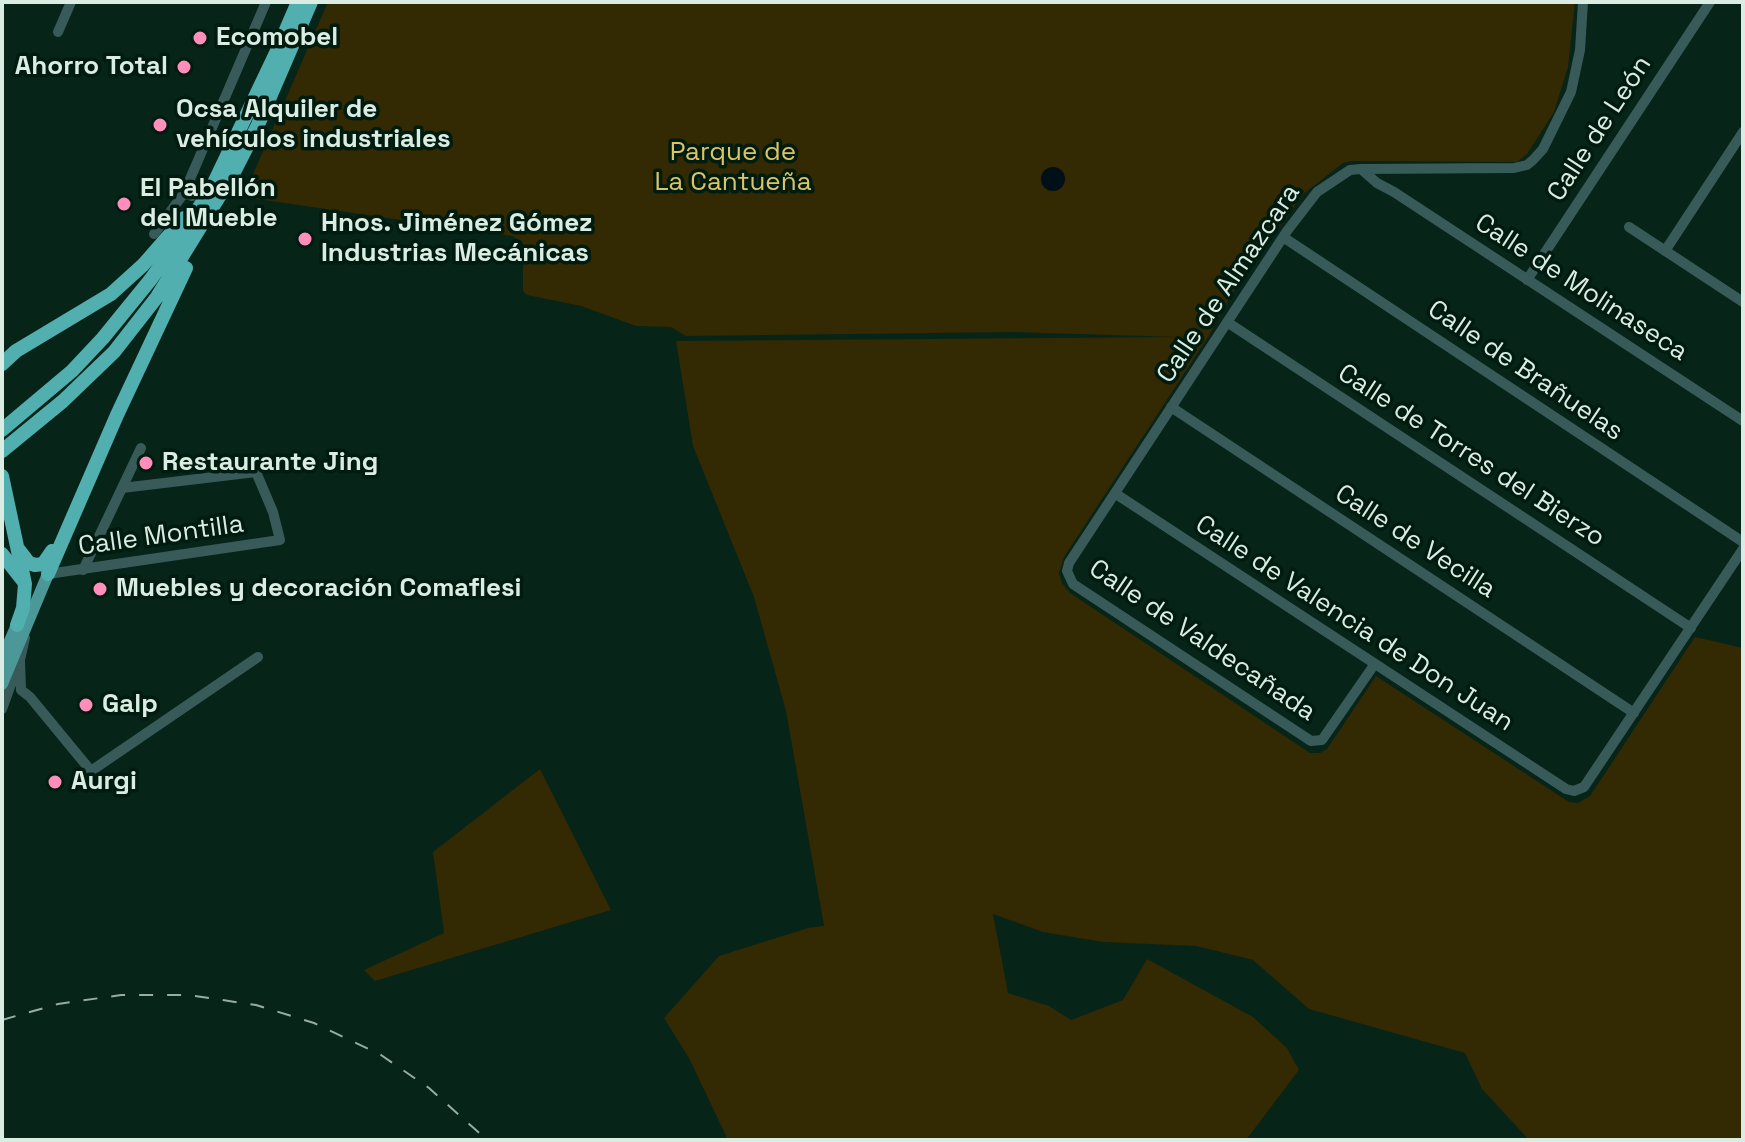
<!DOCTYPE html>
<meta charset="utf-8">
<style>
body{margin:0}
#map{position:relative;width:1745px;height:1142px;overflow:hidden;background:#072418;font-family:"Space Grotesk",sans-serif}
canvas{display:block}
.frame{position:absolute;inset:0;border:4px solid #dbece2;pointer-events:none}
</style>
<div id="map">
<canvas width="1745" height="1142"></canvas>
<div class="frame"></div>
</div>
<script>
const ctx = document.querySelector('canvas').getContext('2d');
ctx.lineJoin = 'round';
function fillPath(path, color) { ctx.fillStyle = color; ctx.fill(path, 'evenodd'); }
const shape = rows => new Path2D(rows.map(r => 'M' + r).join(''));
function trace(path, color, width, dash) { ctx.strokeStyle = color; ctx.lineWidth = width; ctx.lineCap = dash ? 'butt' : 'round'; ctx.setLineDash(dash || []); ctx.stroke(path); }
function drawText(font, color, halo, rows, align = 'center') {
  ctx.font = font + ' "Space Grotesk",sans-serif'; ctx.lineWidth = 7; ctx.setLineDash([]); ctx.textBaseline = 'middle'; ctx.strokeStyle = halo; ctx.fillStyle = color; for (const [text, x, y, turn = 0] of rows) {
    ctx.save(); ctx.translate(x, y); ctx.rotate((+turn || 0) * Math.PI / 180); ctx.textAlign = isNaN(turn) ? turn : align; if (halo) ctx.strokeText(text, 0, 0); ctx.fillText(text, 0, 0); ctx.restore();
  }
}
const green = shape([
 [328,2,1575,2,1568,67,1554,112,1527,154,1517,162,1352,161,1343,163,1302,195,1283,223,1274,230,1233,292,1208,337,1064,557,1059,573,1062,583,1070,593,1310,753,1320,753,1327,749,1376,676,1569,802,1578,803,1590,796,1695,637,1743,648,1743,1140,1529,1140,1482,1089,1465,1053,1309,1009,1253,960,1196,946,1103,942,1043,932,993,914,1008,993,1049,1006,1071,1020,1123,1000,1147,959,1253,1017,1287,1048,1299,1070,1246,1140,728,1140,689,1058,664,1018,719,956,808,928,824,926,786,711,754,597,693,446,676,341,1176,337,1013,332,686,336,671,327,636,326,581,306,527,295,523,291,523,242,512,236,243,197],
 [540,769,611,910,375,981,364,970,444,933,433,852]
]);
const water = shape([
 '1041 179a12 12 0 1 1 24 0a12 12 0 1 1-24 0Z'
]);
const minor = shape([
 [58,32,71,2],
 [1361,169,1377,183,1394,192,1743,421],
 [184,193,192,196,203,192],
 [1629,227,1743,302],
 [154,234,184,193,266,2],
 [1283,237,1743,542],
 [1665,251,1743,132],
 [1527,280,1710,2],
 [1227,322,1691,628],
 [1171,407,1634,713],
 [1116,494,1566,789,1574,791,1584,787,1743,549],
 [83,570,141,448],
 [48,574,280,540,273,512,256,472,122,488],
 [25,638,20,660,21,690,30,697,91,771,258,657],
 [1374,665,1322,740,1311,741,1073,584,1067,571,1069,563,1287,231,1317,192,1350,170,1361,169,1514,168,1527,165,1533,160,1543,149,1571,92,1580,50,1583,2],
 [2,709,18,665]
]);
const major = shape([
 [2,659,17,625],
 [2,684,48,574]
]);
const highway = shape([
 [2,364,16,351,111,294,143,265,184,218],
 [2,430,72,371,103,338,151,279,182,235,213,185,276,53,298,2],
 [2,451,63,401,114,352,157,297,233,174,257,127,311,2],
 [2,476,25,584,23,608,17,625],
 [19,550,29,563,35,565,43,564,52,551],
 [2,554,24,582],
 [48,574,117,415,186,268]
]);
const rail = shape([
 [2,1020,58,1004,121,995,188,995,256,1005,314,1023,381,1055,429,1088,487,1140]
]);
const markers = [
 [200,38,8,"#ff8ebb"],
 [184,67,8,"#ff8ebb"],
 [160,125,8,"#ff8ebb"],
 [124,204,8,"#ff8ebb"],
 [305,239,8,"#ff8ebb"],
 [146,463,8,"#ff8ebb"],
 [100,589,8,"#ff8ebb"],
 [86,705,8,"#ff8ebb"],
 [55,782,8,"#ff8ebb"]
];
const poiNames = [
 ["Ecomobel",216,38],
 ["Ahorro Total",168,67,"right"],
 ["Ocsa Alquiler de",176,110],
 ["vehículos industriales",176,140],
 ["El Pabellón",140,189],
 ["del Mueble",140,219],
 ["Hnos. Jiménez Gómez",321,224],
 ["Industrias Mecánicas",321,254],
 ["Restaurante Jing",162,463],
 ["Muebles y decoración Comaflesi",116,589],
 ["Galp",102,705],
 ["Aurgi",71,782]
];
const streetNames = [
 ["Calle de León",1600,129,-57],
 ["Calle de Almazcara",1229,284,-56],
 ["Calle de Molinaseca",1581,288,33],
 ["Calle de Brañuelas",1525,371,34],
 ["Calle de Torres del Bierzo",1471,456,33],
 ["Calle Montilla",161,536,-8],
 ["Calle de Vecilla",1415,542,33],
 ["Calle de Valencia de Don Juan",1354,624,33],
 ["Calle de Valdecañada",1202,641,34]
];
const parkNames = [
 ["Parque de",733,153],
 ["La Cantueña",733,183]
];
fillPath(green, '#332902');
fillPath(water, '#001019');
trace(minor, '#385b5a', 10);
trace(major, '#4c9797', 12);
trace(highway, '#52afaf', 14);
trace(rail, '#98ada2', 2, [14, 14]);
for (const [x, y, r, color] of markers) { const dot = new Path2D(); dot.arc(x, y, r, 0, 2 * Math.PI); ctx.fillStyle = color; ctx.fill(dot); trace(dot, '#001b0f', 3); }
drawText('bold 26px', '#dbece2', '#001b0f', poiNames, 'left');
drawText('26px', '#dbece2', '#001b0f', streetNames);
drawText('26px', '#dcc465', '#001b0f', parkNames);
</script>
